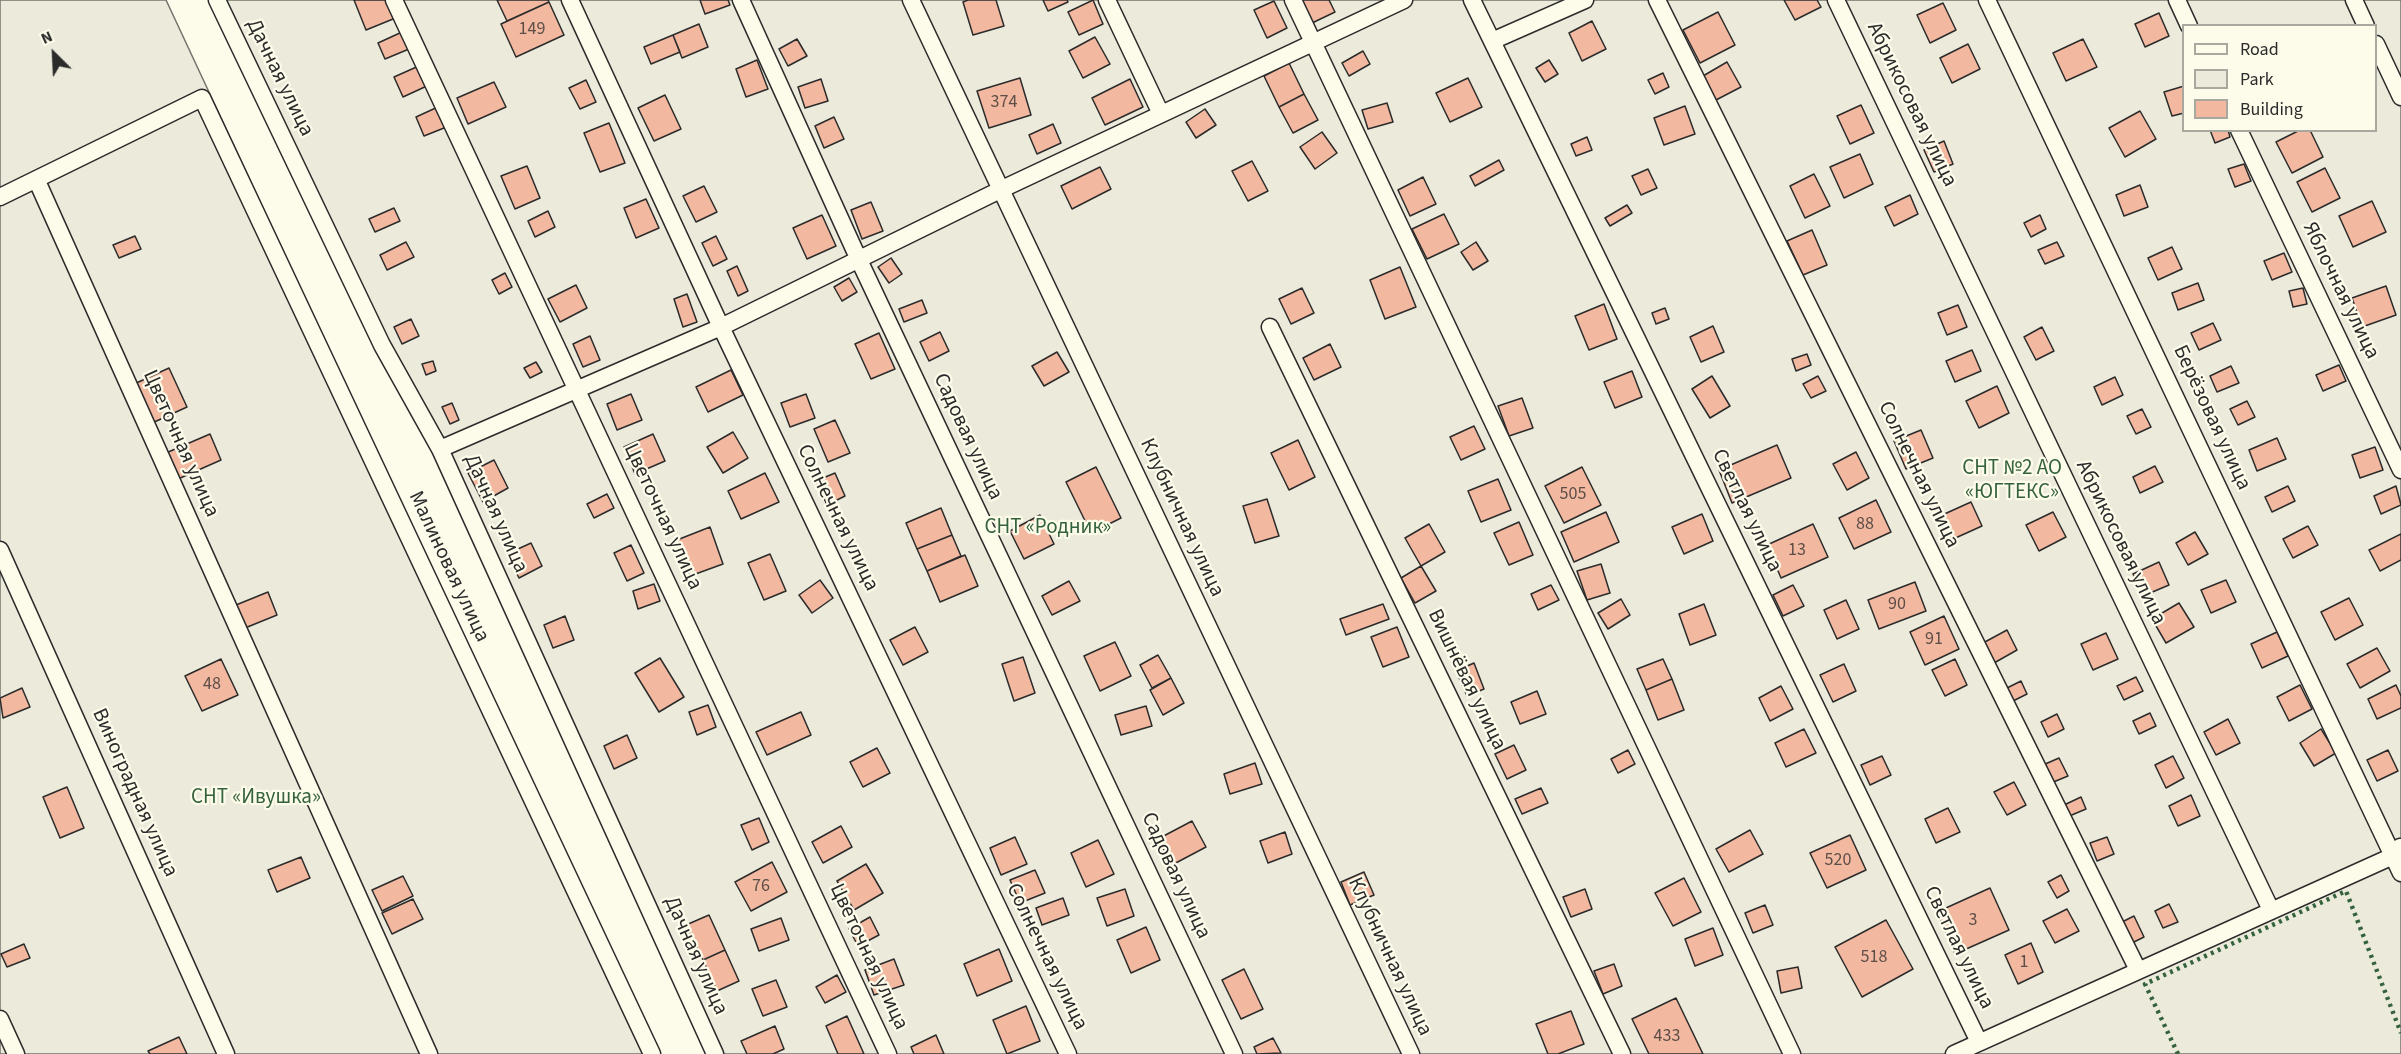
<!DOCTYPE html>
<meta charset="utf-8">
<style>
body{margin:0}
#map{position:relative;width:2401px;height:1054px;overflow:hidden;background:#fdfbea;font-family:"Source Sans 3",sans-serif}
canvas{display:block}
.legend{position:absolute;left:2182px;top:24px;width:195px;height:108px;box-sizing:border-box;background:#fdfbea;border:2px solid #a9a89e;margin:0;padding:8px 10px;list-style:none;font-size:18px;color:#2b2b2b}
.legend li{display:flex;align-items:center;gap:12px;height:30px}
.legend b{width:30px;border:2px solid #a9a89e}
.north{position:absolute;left:24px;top:24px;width:60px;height:60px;-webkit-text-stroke:4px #fdfbea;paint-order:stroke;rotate:336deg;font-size:16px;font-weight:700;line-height:24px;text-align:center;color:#2b2b2b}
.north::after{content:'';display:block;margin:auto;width:21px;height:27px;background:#2b2b2b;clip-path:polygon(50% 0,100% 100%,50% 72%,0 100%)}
</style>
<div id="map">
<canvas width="2401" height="1054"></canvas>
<ul class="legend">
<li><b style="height:8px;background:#fdfbea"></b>Road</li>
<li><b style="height:16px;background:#ecebdb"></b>Park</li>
<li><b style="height:16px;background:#f2b8a0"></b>Building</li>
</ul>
<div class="north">N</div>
</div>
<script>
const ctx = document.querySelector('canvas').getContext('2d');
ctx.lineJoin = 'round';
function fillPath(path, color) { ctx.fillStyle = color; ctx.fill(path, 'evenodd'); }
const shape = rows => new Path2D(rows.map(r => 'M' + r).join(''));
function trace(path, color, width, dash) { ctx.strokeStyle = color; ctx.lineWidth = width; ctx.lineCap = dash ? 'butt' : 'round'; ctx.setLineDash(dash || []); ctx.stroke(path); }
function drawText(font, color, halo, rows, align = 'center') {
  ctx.font = font + ' "Source Sans 3",sans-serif'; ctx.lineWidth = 4.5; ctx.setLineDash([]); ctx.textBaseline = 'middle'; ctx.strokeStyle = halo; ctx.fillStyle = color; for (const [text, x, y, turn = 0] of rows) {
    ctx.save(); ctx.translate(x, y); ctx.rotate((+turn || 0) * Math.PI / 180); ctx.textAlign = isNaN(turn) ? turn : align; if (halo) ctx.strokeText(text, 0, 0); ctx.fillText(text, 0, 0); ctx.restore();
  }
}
const green = shape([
 [0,0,166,0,658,1054,0,1054,0,0],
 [217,0,2401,0,2401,1054,720,1054,217,0],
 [2184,26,2376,26,2376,130,2184,130,2184,26]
]);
const building = shape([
 [354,0,391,0,398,17,366,30,354,0],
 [497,0,548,0,549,2,507,21,497,0],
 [700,0,728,0,730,5,705,14,700,0],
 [968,0,996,0,1004,26,973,35,963,2,968,0],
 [1043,0,1067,0,1068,2,1048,11,1043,0],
 [1093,0,1103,24,1079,35,1068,12,1093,0],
 [1299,0,1329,0,1335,12,1310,24,1299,0],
 [1784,0,1817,0,1821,7,1795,20,1784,0],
 [1274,1,1287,28,1267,38,1254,10,1274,1],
 [549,2,564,35,516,57,501,24,549,2],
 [1943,3,1956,30,1930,43,1917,15,1943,3],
 [1718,12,1735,45,1700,63,1683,30,1718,12],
 [2159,13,2169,36,2145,47,2135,24,2159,13],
 [1592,21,1606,49,1582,61,1569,33,1592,21],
 [699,24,708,47,682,58,673,35,699,24],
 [402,32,409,49,385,59,378,43,402,32],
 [673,35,680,52,651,64,644,47,673,35],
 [1095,37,1110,64,1083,78,1069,51,1095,37],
 [797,39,807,56,788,66,779,49,797,39],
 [2083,39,2097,67,2066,81,2053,53,2083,39],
 [1968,44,1980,69,1952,83,1940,58,1968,44],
 [1363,51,1370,64,1349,76,1342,63,1363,51],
 [757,60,768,89,746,97,736,69,757,60],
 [1549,60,1558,74,1545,82,1536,68,1549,60],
 [1727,62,1741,87,1716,100,1703,76,1727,62],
 [1289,63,1304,94,1279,107,1264,76,1289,63],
 [421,65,429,85,403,97,394,77,421,65],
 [1663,73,1669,87,1655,94,1648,80,1663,73],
 [1020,78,1031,115,989,128,977,91,1020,78],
 [1468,78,1482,107,1450,122,1436,93,1468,78],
 [821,79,828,101,805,108,798,87,821,79],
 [1130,79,1143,107,1105,125,1092,98,1130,79],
 [586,80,596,102,580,109,569,88,586,80],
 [494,82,506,107,468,124,457,98,494,82],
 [2184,86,2184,113,2172,116,2164,92,2184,86],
 [1304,94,1318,120,1293,133,1279,107,1304,94],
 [665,95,681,129,654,141,638,108,665,95],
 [1387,103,1393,122,1368,129,1362,110,1387,103],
 [1861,105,1874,133,1850,144,1837,116,1861,105],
 [440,106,449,126,424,136,416,117,440,106],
 [1685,106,1695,134,1664,145,1654,118,1685,106],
 [1205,109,1216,125,1196,138,1186,122,1205,109],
 [2140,111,2156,139,2125,157,2109,128,2140,111],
 [834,117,844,139,824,148,815,126,834,117],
 [609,123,625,163,600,172,584,133,609,123],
 [1053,124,1061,143,1037,154,1029,135,1053,124],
 [2210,130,2228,130,2230,137,2215,143,2210,130],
 [2300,130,2310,130,2323,157,2292,173,2276,142,2300,130],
 [1322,132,1337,153,1315,169,1300,147,1322,132],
 [1587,137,1592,150,1576,156,1571,144,1587,137],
 [1944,141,1953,164,1934,172,1924,150,1944,141],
 [1860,154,1873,184,1844,198,1830,167,1860,154],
 [1499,160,1504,170,1475,186,1470,176,1499,160],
 [1252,161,1268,191,1248,201,1232,171,1252,161],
 [2244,164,2251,181,2235,187,2228,169,2244,164],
 [527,166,540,198,515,209,501,176,527,166],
 [1100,167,1111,189,1072,209,1061,186,1100,167],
 [2325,168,2340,198,2312,212,2297,182,2325,168],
 [1648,169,1657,188,1641,195,1632,176,1648,169],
 [1814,174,1830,206,1805,218,1790,186,1814,174],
 [1423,177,1436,204,1410,216,1398,190,1423,177],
 [2140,185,2148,207,2124,216,2116,195,2140,185],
 [704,186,717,212,696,222,683,196,704,186],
 [1910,195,1918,214,1894,226,1885,207,1910,195],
 [646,199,659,228,636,238,624,208,646,199],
 [2372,201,2386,232,2353,247,2339,216,2372,201],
 [871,202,883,231,862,239,851,210,871,202],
 [1627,205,1632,213,1610,226,1605,218,1627,205],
 [394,208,400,221,375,232,369,219,394,208],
 [548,211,555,227,535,237,528,221,548,211],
 [1444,214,1459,244,1427,259,1412,229,1444,214],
 [822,215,836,246,807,259,793,228,822,215],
 [2040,215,2046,229,2031,237,2024,223,2040,215],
 [1812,230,1827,265,1803,275,1787,241,1812,230],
 [135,236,141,249,119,258,113,245,135,236],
 [716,236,727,259,713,266,702,243,716,236],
 [406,242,414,257,387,270,380,255,406,242],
 [1476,242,1488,261,1473,270,1461,252,1476,242],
 [2057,242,2064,256,2045,264,2038,250,2057,242],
 [2172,247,2182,269,2158,280,2148,258,2172,247],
 [2284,253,2292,272,2272,280,2264,261,2284,253],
 [891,258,902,274,889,283,878,267,891,258],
 [737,266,748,291,738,296,727,271,737,266],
 [1400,267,1416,307,1385,319,1370,280,1400,267],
 [505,273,512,287,499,294,492,280,505,273],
 [849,278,857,292,842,301,834,287,849,278],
 [2198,283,2204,300,2178,310,2172,293,2198,283],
 [576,285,587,308,560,322,548,299,576,285],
 [2386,286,2396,315,2362,327,2352,298,2386,286],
 [1302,288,1314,313,1291,324,1279,299,1302,288],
 [2303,288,2307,304,2293,307,2289,291,2303,288],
 [687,294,697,322,683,327,674,299,687,294],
 [922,300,927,313,904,322,899,309,922,300],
 [1604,304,1617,339,1589,350,1575,316,1604,304],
 [1958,305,1967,327,1947,335,1938,313,1958,305],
 [1665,308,1669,319,1656,324,1652,313,1665,308],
 [411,319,419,336,402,344,394,327,411,319],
 [2213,323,2221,340,2199,350,2191,333,2213,323],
 [1713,326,1724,352,1701,362,1690,337,1713,326],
 [2042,327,2054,351,2036,360,2024,337,2042,327],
 [940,332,949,351,929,361,920,342,940,332],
 [879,333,895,369,871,379,855,344,879,333],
 [590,336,600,360,583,367,573,344,590,336],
 [1330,344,1341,367,1314,380,1303,358,1330,344],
 [1972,350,1981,371,1955,382,1946,361,1972,350],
 [1057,352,1069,372,1044,386,1032,366,1057,352],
 [1807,354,1811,365,1796,371,1792,359,1807,354],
 [433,361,436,371,426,375,422,364,433,361],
 [536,362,542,372,530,378,524,368,536,362],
 [2339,365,2346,381,2323,391,2316,375,2339,365],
 [2231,366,2239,383,2217,392,2210,376,2231,366],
 [169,368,187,407,150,424,132,385,169,368],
 [731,370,743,395,708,412,696,387,731,370],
 [1632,371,1642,397,1615,408,1604,382,1632,371],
 [1712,376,1730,406,1710,418,1692,389,1712,376],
 [1818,376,1826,391,1811,398,1803,384,1818,376],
 [2115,377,2123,395,2102,405,2094,387,2115,377],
 [1997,386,2009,413,1979,428,1966,401,1997,386],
 [631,394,642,420,617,430,607,404,631,394],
 [806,394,815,418,790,427,781,403,806,394],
 [1522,398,1533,428,1509,436,1498,406,1522,398],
 [2247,401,2255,417,2238,425,2230,409,2247,401],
 [452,403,459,420,450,424,442,407,452,403],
 [2142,409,2151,427,2136,434,2127,416,2142,409],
 [835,420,850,453,828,462,814,429,835,420],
 [1474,426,1485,449,1461,460,1450,437,1474,426],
 [1921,430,1933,458,1906,469,1894,441,1921,430],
 [733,432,748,458,723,473,707,447,733,432],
 [210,434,221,460,178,479,166,453,210,434],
 [653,434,665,461,635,474,624,447,653,434],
 [2277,438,2286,459,2257,471,2249,450,2277,438],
 [1298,440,1315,477,1289,490,1271,453,1298,440],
 [1777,445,1791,478,1732,503,1719,470,1777,445],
 [2375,447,2383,470,2360,478,2352,455,2375,447],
 [1856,452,1869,478,1847,490,1833,464,1856,452],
 [494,460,508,488,483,502,468,473,494,460],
 [2155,466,2163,482,2140,493,2133,477,2155,466],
 [1096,467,1121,518,1091,533,1066,482,1096,467],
 [1582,467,1601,505,1564,523,1545,486,1582,467],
 [765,473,779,502,741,519,728,491,765,473],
 [835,473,845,496,827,505,816,481,835,473],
 [1498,479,1511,510,1481,522,1468,491,1498,479],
 [2288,486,2295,501,2272,512,2265,497,2288,486],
 [2396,486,2401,505,2381,514,2374,496,2396,486],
 [607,494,614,508,594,518,587,504,607,494],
 [1267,499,1279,536,1255,543,1243,506,1267,499],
 [1876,500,1891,532,1854,549,1839,518,1876,500],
 [1971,502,1982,526,1951,540,1940,516,1971,502],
 [941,508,952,535,917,549,906,523,941,508],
 [1606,512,1619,542,1574,562,1561,532,1606,512],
 [2053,512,2066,537,2039,551,2026,525,2053,512],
 [1702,514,1713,541,1684,554,1672,527,1702,514],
 [1040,515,1054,544,1024,559,1010,531,1040,515],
 [1519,522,1533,555,1509,565,1494,533,1519,522],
 [1429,524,1445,552,1421,566,1405,538,1429,524],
 [1813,524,1828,557,1781,578,1767,545,1813,524],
 [2308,526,2318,545,2293,558,2283,539,2308,526],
 [710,527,723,564,690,576,677,540,710,527],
 [2195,532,2208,554,2188,565,2176,543,2195,532],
 [2401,534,2401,560,2380,571,2369,550,2401,534],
 [952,535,961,556,927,571,917,549,952,535],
 [531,543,542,566,519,578,507,554,531,543],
 [631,545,644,573,627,581,614,553,631,545],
 [770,554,786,591,764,600,748,563,770,554],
 [965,555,978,586,940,602,927,571,965,555],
 [2159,562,2169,585,2143,596,2133,574,2159,562],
 [1601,564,1610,593,1587,600,1577,571,1601,564],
 [1421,566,1436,591,1415,603,1401,578,1421,566],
 [820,580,833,598,812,613,799,595,820,580],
 [2226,580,2236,602,2211,613,2201,590,2226,580],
 [1069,581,1080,601,1052,615,1042,596,1069,581],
 [1915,582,1926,611,1879,629,1868,600,1915,582],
 [654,584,660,601,638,609,633,591,654,584],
 [1551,585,1559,600,1538,610,1531,594,1551,585],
 [1793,585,1804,606,1783,616,1773,595,1793,585],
 [268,592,277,615,245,628,236,605,268,592],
 [2349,598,2363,625,2335,640,2321,612,2349,598],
 [1621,599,1630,615,1608,629,1598,613,1621,599],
 [1846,600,1859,629,1837,639,1824,610,1846,600],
 [2179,603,2194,627,2166,643,2152,619,2179,603],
 [1383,604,1389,619,1346,635,1340,619,1383,604],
 [1704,604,1716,635,1690,645,1679,614,1704,604],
 [565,616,574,640,553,648,544,625,565,616],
 [1944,616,1959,649,1925,665,1910,632,1944,616],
 [915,627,928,652,903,665,890,640,915,627],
 [1397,627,1409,657,1383,667,1371,637,1397,627],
 [2007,630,2017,650,1994,663,1983,643,2007,630],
 [2277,632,2288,656,2262,668,2251,644,2277,632],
 [2106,633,2118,659,2093,670,2081,644,2106,633],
 [1115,642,1131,676,1100,691,1084,656,1115,642],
 [2377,648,2390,671,2360,688,2347,664,2377,648],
 [1158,655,1171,678,1152,688,1140,665,1158,655],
 [1023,657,1035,693,1014,701,1002,664,1023,657],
 [660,658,684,697,659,712,635,673,660,658],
 [221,659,238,695,202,711,185,676,221,659],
 [1663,659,1672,679,1646,690,1637,669,1663,659],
 [1955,659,1967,685,1945,696,1932,670,1955,659],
 [1474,663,1484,689,1467,696,1456,671,1474,663],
 [1844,664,1856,691,1833,702,1820,675,1844,664],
 [2136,677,2143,691,2124,700,2117,686,2136,677],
 [1171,678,1184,703,1163,715,1150,690,1171,678],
 [1672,679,1684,710,1658,720,1646,690,1672,679],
 [2021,681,2027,694,2013,701,2007,688,2021,681],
 [2300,685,2312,709,2289,721,2277,697,2300,685],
 [2396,685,2401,696,2401,708,2377,719,2368,699,2396,685],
 [1781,686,1793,709,1770,721,1759,698,1781,686],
 [22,688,30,707,3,718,0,698,22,688],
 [1537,691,1546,714,1520,724,1511,702,1537,691],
 [708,705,716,727,697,735,689,712,708,705],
 [1146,706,1152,726,1121,735,1115,715,1146,706],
 [801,712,811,735,767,755,756,732,801,712],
 [2150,713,2156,726,2139,734,2133,721,2150,713],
 [2057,714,2064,729,2048,737,2041,722,2057,714],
 [2228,719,2240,743,2216,755,2204,732,2228,719],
 [1804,729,1816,753,1786,767,1775,743,1804,729],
 [2321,729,2336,753,2314,766,2300,743,2321,729],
 [627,735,637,758,614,769,604,746,627,735],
 [1514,745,1526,770,1507,779,1495,754,1514,745],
 [877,748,890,773,863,787,850,762,877,748],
 [1628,750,1635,764,1618,773,1611,759,1628,750],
 [2388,750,2398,771,2377,781,2367,760,2388,750],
 [1882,756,1891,775,1870,785,1861,765,1882,756],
 [2173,756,2184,778,2166,788,2155,765,2173,756],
 [2059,758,2068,776,2051,783,2043,765,2059,758],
 [1255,763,1262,784,1230,794,1224,774,1255,763],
 [2014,782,2026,805,2007,815,1994,792,2014,782],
 [67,787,84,828,60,838,43,797,67,787],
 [1541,788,1548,803,1522,814,1515,799,1541,788],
 [2191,795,2200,816,2178,826,2169,806,2191,795],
 [2081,797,2086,809,2067,817,2062,806,2081,797],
 [1948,808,1960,832,1936,843,1925,819,1948,808],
 [759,818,769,842,752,850,741,825,759,818],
 [1192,821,1206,847,1172,865,1158,839,1192,821],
 [841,826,852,847,823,863,812,842,841,826],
 [1750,830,1763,854,1729,872,1716,849,1750,830],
 [1285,832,1292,854,1268,863,1260,841,1285,832],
 [1850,835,1866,870,1827,888,1810,853,1850,835],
 [1015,837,1027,864,1001,875,990,848,1015,837],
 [2107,837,2114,854,2097,861,2090,843,2107,837],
 [1098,840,1114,874,1086,887,1071,853,1098,840],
 [301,857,310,878,277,892,268,870,301,857],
 [772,862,787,892,751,911,735,882,772,862],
 [866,864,883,893,854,910,837,881,866,864],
 [1035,870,1045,893,1020,903,1010,880,1035,870],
 [1364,872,1374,895,1350,905,1341,882,1364,872],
 [2061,875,2069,891,2057,898,2048,882,2061,875],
 [403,876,413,896,382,911,372,890,403,876],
 [1684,878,1701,912,1673,926,1655,893,1684,878],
 [1990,888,2009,930,1955,954,1937,912,1990,888],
 [1125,889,1134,916,1107,926,1097,898,1125,889],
 [1585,889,1592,909,1571,917,1563,897,1585,889],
 [1063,898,1069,915,1042,925,1036,908,1063,898],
 [413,899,423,919,392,934,382,913,413,899],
 [2169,904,2178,922,2163,928,2155,911,2169,904],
 [1765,905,1773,925,1753,933,1745,913,1765,905],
 [2067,909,2079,931,2055,943,2043,921,2067,909],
 [709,915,725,950,703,960,686,925,709,915],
 [2134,916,2144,937,2130,944,2120,923,2134,916],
 [870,917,879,935,858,946,849,929,870,917],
 [781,918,789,940,759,951,751,929,781,918],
 [1886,920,1913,969,1862,997,1835,947,1886,920],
 [1146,927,1160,960,1131,973,1117,940,1146,927],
 [1713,928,1723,955,1695,966,1685,939,1713,928],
 [2031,943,2043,972,2018,984,2005,955,2031,943],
 [24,944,30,958,7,967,1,954,24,944],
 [999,949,1012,981,977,996,964,964,999,949],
 [725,950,739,981,717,991,703,960,725,950],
 [894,959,904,985,874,995,865,970,894,959],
 [1614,964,1622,986,1603,994,1594,971,1614,964],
 [1798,967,1802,988,1781,993,1777,971,1798,967],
 [1244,969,1263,1009,1241,1019,1222,980,1244,969],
 [837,975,846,992,825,1003,816,987,837,975],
 [776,980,787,1007,763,1016,752,989,776,980],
 [1676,998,1703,1054,1649,1054,1632,1019,1676,998],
 [1026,1006,1040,1041,1007,1054,993,1020,1026,1006],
 [1571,1011,1584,1044,1558,1054,1548,1054,1536,1024,1571,1011],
 [847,1016,864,1054,838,1054,826,1026,847,1016],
 [775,1026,784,1049,773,1054,747,1054,741,1041,775,1026],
 [936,1035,944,1054,914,1054,911,1047,936,1035],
 [179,1037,187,1054,150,1054,148,1051,179,1037],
 [1273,1038,1281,1053,1257,1054,1254,1047,1273,1038]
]);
const minor = shape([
 [217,0,382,345,440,449,715,1054],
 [394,0,888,1054],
 [570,0,721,327,1068,1054],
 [741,0,859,260,1234,1054],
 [911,0,1411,1054],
 [1107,0,1161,114],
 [1293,0,1792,1054],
 [1472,0,1979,1042],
 [1657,0,2138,970],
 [1836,0,2271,910],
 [1987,0,2401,873],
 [2177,0,2189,26],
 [2354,0,2366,26],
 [1492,41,1585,0],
 [2376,44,2401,97],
 [2239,130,2401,470],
 [37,181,429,1054],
 [0,197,202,98,652,1054],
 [1270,327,1622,1054],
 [440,449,721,327,1000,190,1404,0],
 [0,550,226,1054],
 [0,1019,16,1054],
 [1954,1054,2393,856,2400,847]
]);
const hedge = shape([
 [2178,1054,2145,984,2346,891,2401,1033]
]);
const numberNames = [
 ["149",532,30],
 ["374",1004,103],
 ["505",1573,495],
 ["88",1865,525],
 ["13",1797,551],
 ["90",1897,605],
 ["91",1934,640],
 ["48",212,685],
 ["520",1838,861],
 ["76",761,887],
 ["3",1973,921],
 ["518",1874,958],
 ["1",2024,963],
 ["433",1667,1037]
];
const streetNames = [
 ["Дачная улица",279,78,64],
 ["Абрикосовая улица",1911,105,64],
 ["Яблочная улица",2340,291,64],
 ["Берёзовая улица",2211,418,65],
 ["Садовая улица",967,437,65],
 ["Цветочная улица",180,444,66],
 ["Солнечная улица",1918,475,64],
 ["Светлая улица",1746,511,64],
 ["Дачная улица",495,514,66],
 ["Цветочная улица",662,517,65],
 ["Солнечная улица",837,518,64],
 ["Клубничная улица",1181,518,65],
 ["Абрикосовая улица",2120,543,64],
 ["Малиновая улица",448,567,65],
 ["Вишнёвая улица",1466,680,64],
 ["Виноградная улица",134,793,66],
 ["Садовая улица",1175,876,65],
 ["Светлая улица",1958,948,64],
 ["Дачная улица",695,956,66],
 ["Цветочная улица",868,957,65],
 ["Солнечная улица",1046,957,64],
 ["Клубничная улица",1389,957,65]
];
const parkNames = [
 ["СНТ №2 АО",2012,469],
 ["«ЮГТЕКС»",2012,493],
 ["СНТ «Родник»",1048,528],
 ["СНТ «Ивушка»",256,798]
];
fillPath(green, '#ecebdb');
trace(green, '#74746e', 1.5);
fillPath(building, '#f2b8a0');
trace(building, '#2b2b2b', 1.5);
trace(minor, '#2b2b2b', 19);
trace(minor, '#fdfbea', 16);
trace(hedge, '#34623c', 4.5, [3, 4.5]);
drawText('18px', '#5d4e48', null, numberNames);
drawText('21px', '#2b2b2b', '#fdfbea', streetNames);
drawText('21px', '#34623c', '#fdfbea', parkNames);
</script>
